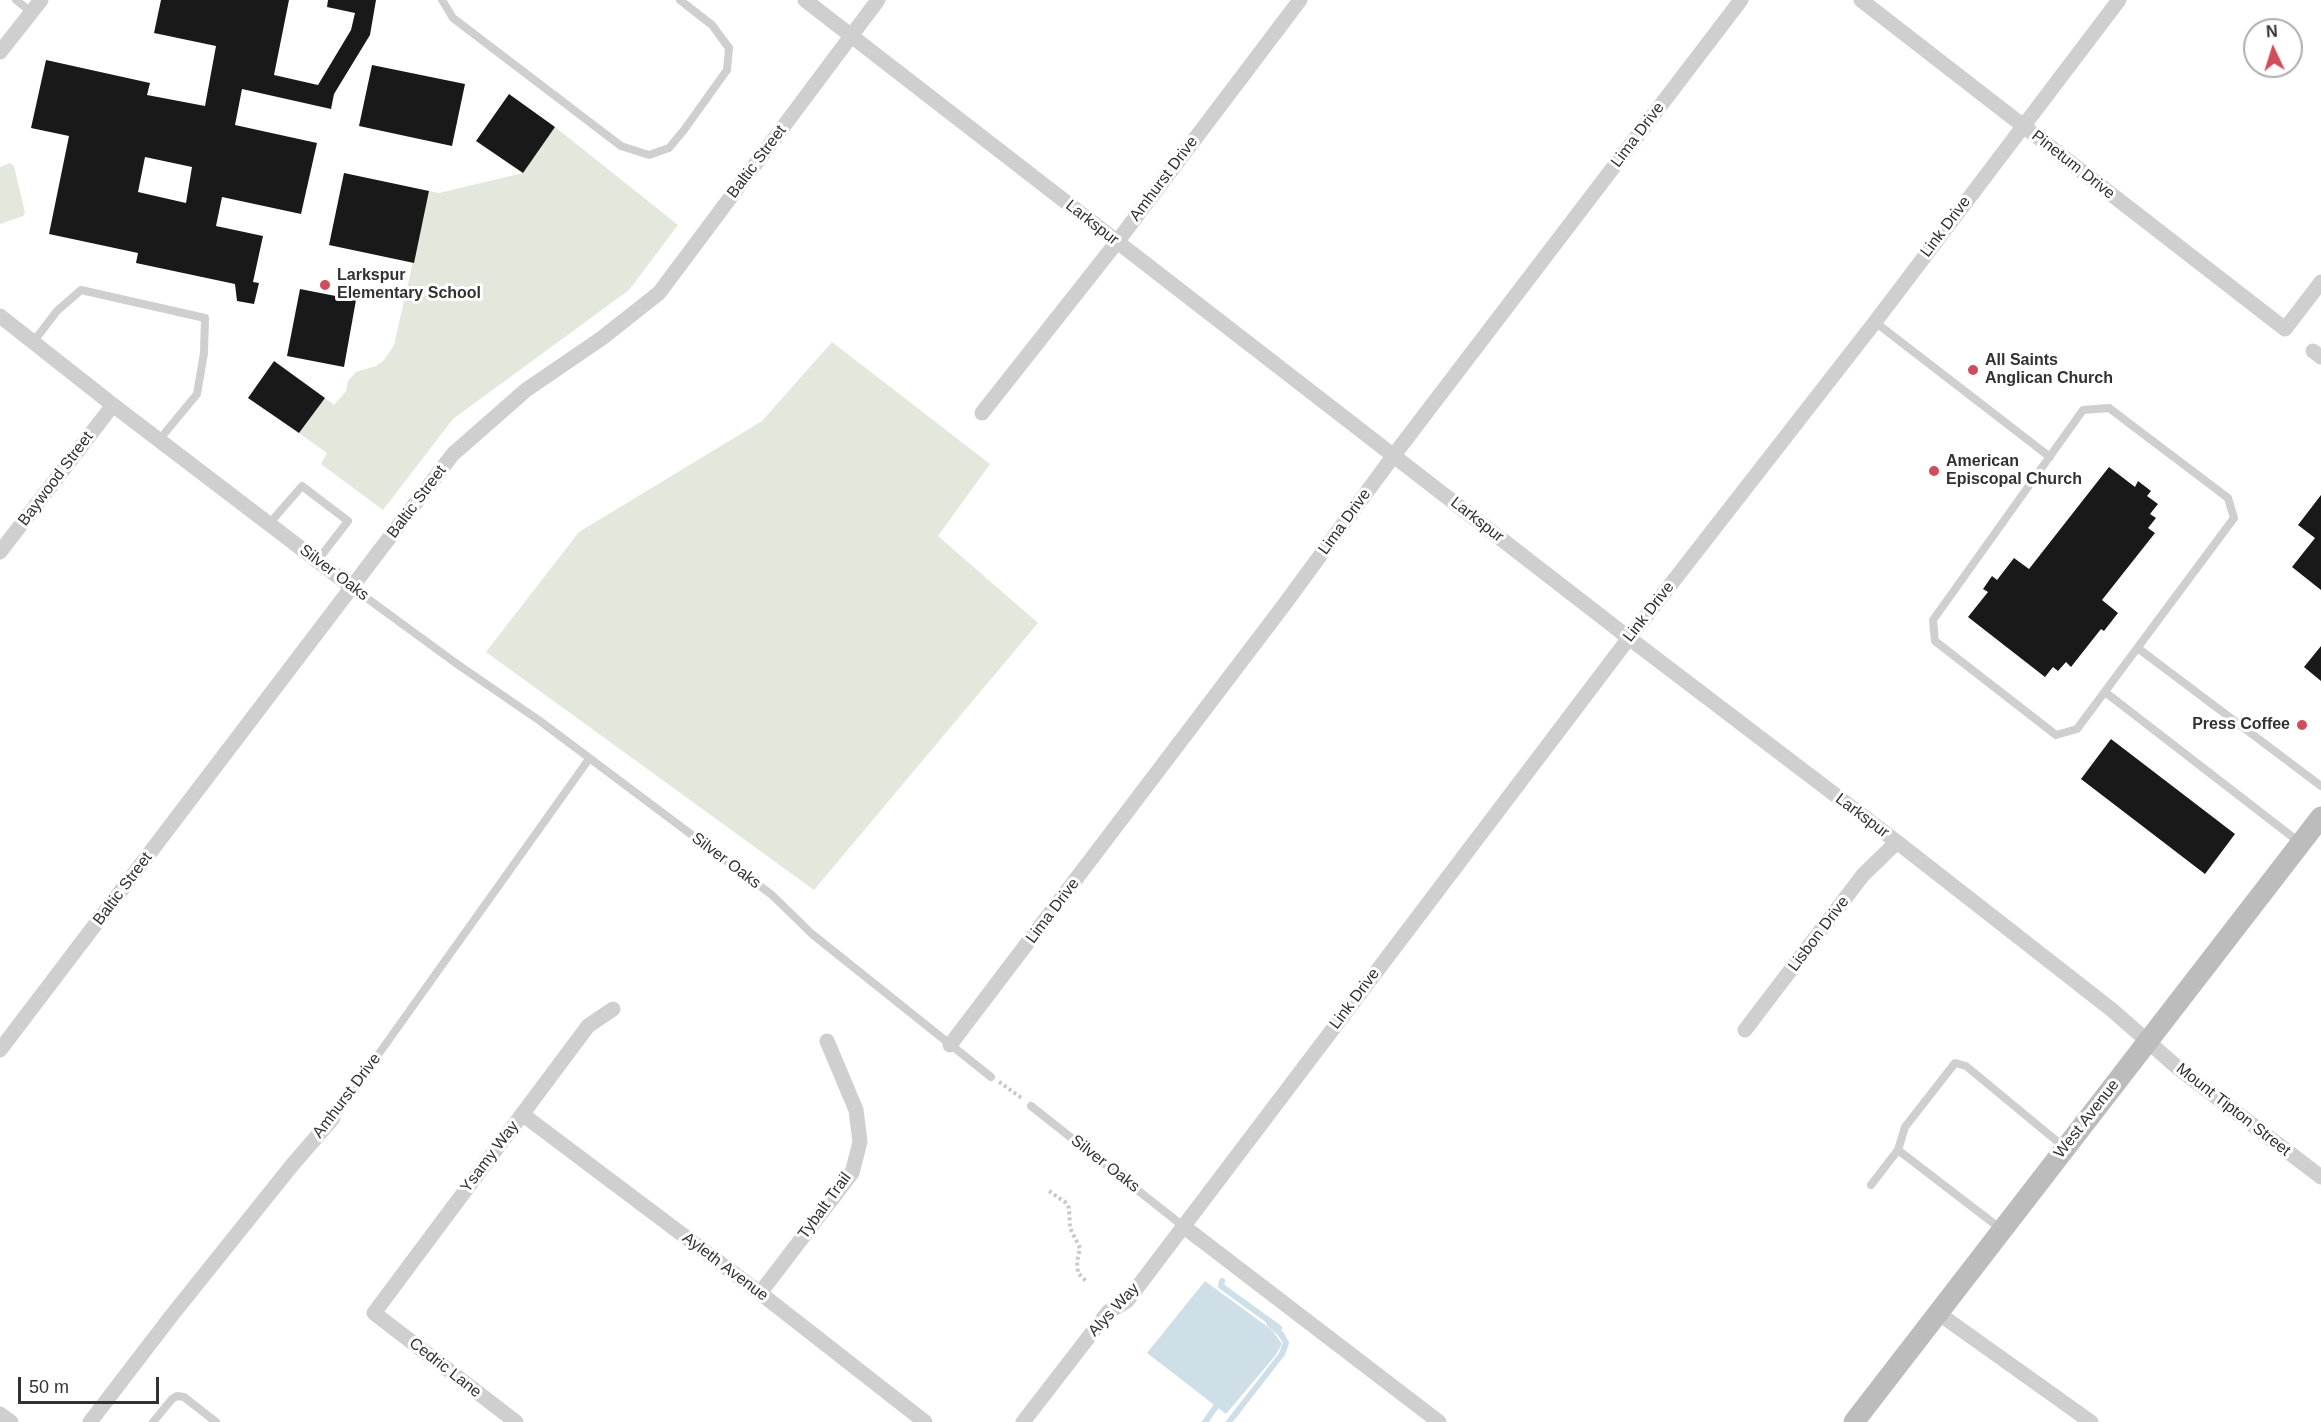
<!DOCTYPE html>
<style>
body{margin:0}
#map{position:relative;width:2321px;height:1422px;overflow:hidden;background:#fff;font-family:Helvetica,sans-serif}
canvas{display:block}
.north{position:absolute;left:2243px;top:18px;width:60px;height:60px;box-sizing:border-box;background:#fff;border:2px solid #adadad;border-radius:50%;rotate:356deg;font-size:16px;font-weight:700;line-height:24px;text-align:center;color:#323232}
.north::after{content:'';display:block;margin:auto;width:21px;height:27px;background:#d04d5b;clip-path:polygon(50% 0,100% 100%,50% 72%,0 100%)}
.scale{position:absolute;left:18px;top:1377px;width:141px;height:27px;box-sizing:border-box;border:3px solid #323232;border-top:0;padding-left:8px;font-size:18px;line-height:21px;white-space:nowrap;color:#323232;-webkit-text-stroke:4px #fff;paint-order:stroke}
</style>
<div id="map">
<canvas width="2321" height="1422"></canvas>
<div class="north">N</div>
<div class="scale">50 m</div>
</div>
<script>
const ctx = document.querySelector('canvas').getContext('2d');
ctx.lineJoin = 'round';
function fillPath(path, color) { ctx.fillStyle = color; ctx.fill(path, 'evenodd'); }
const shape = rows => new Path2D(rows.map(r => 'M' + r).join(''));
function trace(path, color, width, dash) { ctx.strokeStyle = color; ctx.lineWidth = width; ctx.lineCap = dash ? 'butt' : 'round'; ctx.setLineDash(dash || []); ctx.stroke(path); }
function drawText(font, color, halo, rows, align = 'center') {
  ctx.font = font + ' Helvetica,sans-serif'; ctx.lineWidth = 6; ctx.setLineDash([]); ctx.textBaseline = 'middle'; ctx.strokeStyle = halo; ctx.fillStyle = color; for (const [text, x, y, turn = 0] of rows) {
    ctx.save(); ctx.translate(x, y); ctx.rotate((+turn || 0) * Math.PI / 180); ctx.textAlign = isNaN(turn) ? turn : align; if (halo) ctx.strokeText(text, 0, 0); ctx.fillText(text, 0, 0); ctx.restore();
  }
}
const green = shape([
 [555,127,678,225,629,290,453,419,383,510,321,464,327,453,299,433,325,398,334,405,346,391,348,381,356,372,376,366,384,360,394,345,429,191,439,193,523,173],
 [10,163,14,166,25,213,23,216,0,224,0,167],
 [832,342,990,464,938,536,1038,623,814,890,486,652,579,532,762,421]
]);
const water = shape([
 [1205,1281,1272,1330,1282,1344,1275,1356,1226,1414,1147,1353]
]);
const stream = shape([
 [1222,1281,1221,1286,1279,1328,1269,1323,1281,1334,1286,1343,1282,1354,1229,1422],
 [1205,1422,1220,1401]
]);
const building = shape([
 [161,0,289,0,274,75,318,85,351,30,355,13,327,7,328,0,376,0,370,35,334,94,331,109,242,89,235,125,317,143,301,214,222,197,216,226,263,236,253,282,259,283,254,304,237,301,235,284,136,263,138,253,49,234,69,136,31,128,46,60,150,83,147,95,205,106,216,46,154,33],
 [145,157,192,167,186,203,138,192],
 [372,65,465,84,452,146,359,126],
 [509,94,555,127,523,173,476,141],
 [344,173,429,191,414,263,329,245],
 [300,289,356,300,344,367,287,356],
 [274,361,325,398,299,433,248,398],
 [2109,467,2135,487,2138,481,2151,491,2147,496,2158,504,2150,514,2156,518,2148,528,2155,533,2102,600,2118,613,2104,631,2101,629,2071,667,2066,662,2058,671,2053,667,2045,677,1968,617,1988,592,1983,589,1992,576,1997,580,2014,558,2029,569],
 [2321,495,2321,590,2292,567,2315,538,2298,525],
 [2321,646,2321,681,2304,667],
 [2111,739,2235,834,2205,874,2081,779]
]);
const path = shape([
 [999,1082,1023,1099],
 [1049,1191,1065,1202,1069,1208,1070,1228,1080,1248,1077,1262,1078,1273,1086,1281]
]);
const lane = shape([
 [16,0,31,12],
 [442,0,453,18,621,146,649,155,669,148,684,130,727,70,729,48,712,25,680,0],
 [1875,322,2050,457],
 [34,341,57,311,81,290,205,318,204,353,197,394,159,440],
 [2109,408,2228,498,2234,518,2077,729,2056,735,1935,641,1933,620,2083,410,2109,408],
 [269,524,302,486,348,521,318,560],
 [353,588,457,664,540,721,772,895,812,934,991,1077],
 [2139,649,2321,786],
 [2105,692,2299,842],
 [1031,1106,1183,1226],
 [333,1118,589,759],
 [1898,1150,1905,1127,1955,1063,1966,1066,2064,1147],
 [1871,1185,1898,1150,2001,1229],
 [153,1422,172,1399,177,1396,184,1397,216,1422]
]);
const street = shape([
 [805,0,1629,638,1897,842,2112,1010,2178,1068,2321,1177],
 [1861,0,2285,329,2321,282],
 [0,52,41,0],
 [0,316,113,405,353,588],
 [2313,351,2321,357],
 [982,413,1117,242,1300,0],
 [0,552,113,405],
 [1745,1030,1863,875,1897,842],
 [950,1045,1284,605,1394,455,1741,0],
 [0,1050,453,454,526,390,602,338,659,293,878,0],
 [522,1114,760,1293,925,1422],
 [1183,1226,1439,1422],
 [760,1293,852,1173,860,1142,856,1110,827,1041],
 [1938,1313,2091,1422],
 [0,1414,11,1422],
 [90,1422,172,1315,293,1164,333,1118],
 [516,1422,374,1313,588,1026,613,1009],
 [1023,1422,1108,1312,1127,1301,1629,638,1875,322,2119,0]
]);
const secondary = shape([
 [1854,1422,2321,817]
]);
const markers = [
 [325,285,6,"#d04d5b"],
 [1973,370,6,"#d04d5b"],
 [1934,471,6,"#d04d5b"],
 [2302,725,6,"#d04d5b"]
];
const streetNames = [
 ["Lima Drive",1638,135,-53],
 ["Baltic Street",757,162,-53],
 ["Pinetum Drive",2073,165,38],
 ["Amhurst Drive",1164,179,-53],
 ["Larkspur",1092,223,38],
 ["Link Drive",1946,227,-53],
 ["Baywood Street",56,479,-53],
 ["Baltic Street",417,502,-53],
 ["Larkspur",1477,520,38],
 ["Lima Drive",1345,522,-54],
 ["Silver Oaks",334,573,37],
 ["Link Drive",1649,612,-52],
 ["Larkspur",1862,816,37],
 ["Silver Oaks",726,861,37],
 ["Baltic Street",123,889,-53],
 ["Lima Drive",1053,911,-53],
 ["Lisbon Drive",1819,934,-53],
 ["Link Drive",1355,999,-53],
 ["Amhurst Drive",347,1096,-53],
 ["Mount Tipton Street",2233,1110,38],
 ["West Avenue",2087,1119,-52],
 ["Ysamy Way",490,1157,-53],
 ["Silver Oaks",1105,1164,38],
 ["Tybalt Trail",825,1206,-54],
 ["Ayleth Avenue",725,1267,37],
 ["Alys Way",1114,1310,-47],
 ["Cedric Lane",445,1368,38]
];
const poiNames = [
 ["Larkspur",337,276],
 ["Elementary School",337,294],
 ["All Saints",1985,361],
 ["Anglican Church",1985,379],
 ["American",1946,462],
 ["Episcopal Church",1946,480],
 ["Press Coffee",2290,725,"right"]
];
fillPath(green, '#e2e8dc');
fillPath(water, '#cedfe8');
trace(stream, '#cedfe8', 6);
fillPath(building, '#191919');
trace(path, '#c9c9c9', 4, [3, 3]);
trace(lane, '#cfcfcf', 8);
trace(street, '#cfcfcf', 15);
trace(secondary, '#bcbcbc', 21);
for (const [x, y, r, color] of markers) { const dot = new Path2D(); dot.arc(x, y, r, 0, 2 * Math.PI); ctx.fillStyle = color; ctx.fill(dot); trace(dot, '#fff', 2); }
drawText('16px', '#323232', '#fff', streetNames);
drawText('bold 16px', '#323232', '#fff', poiNames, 'left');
</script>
